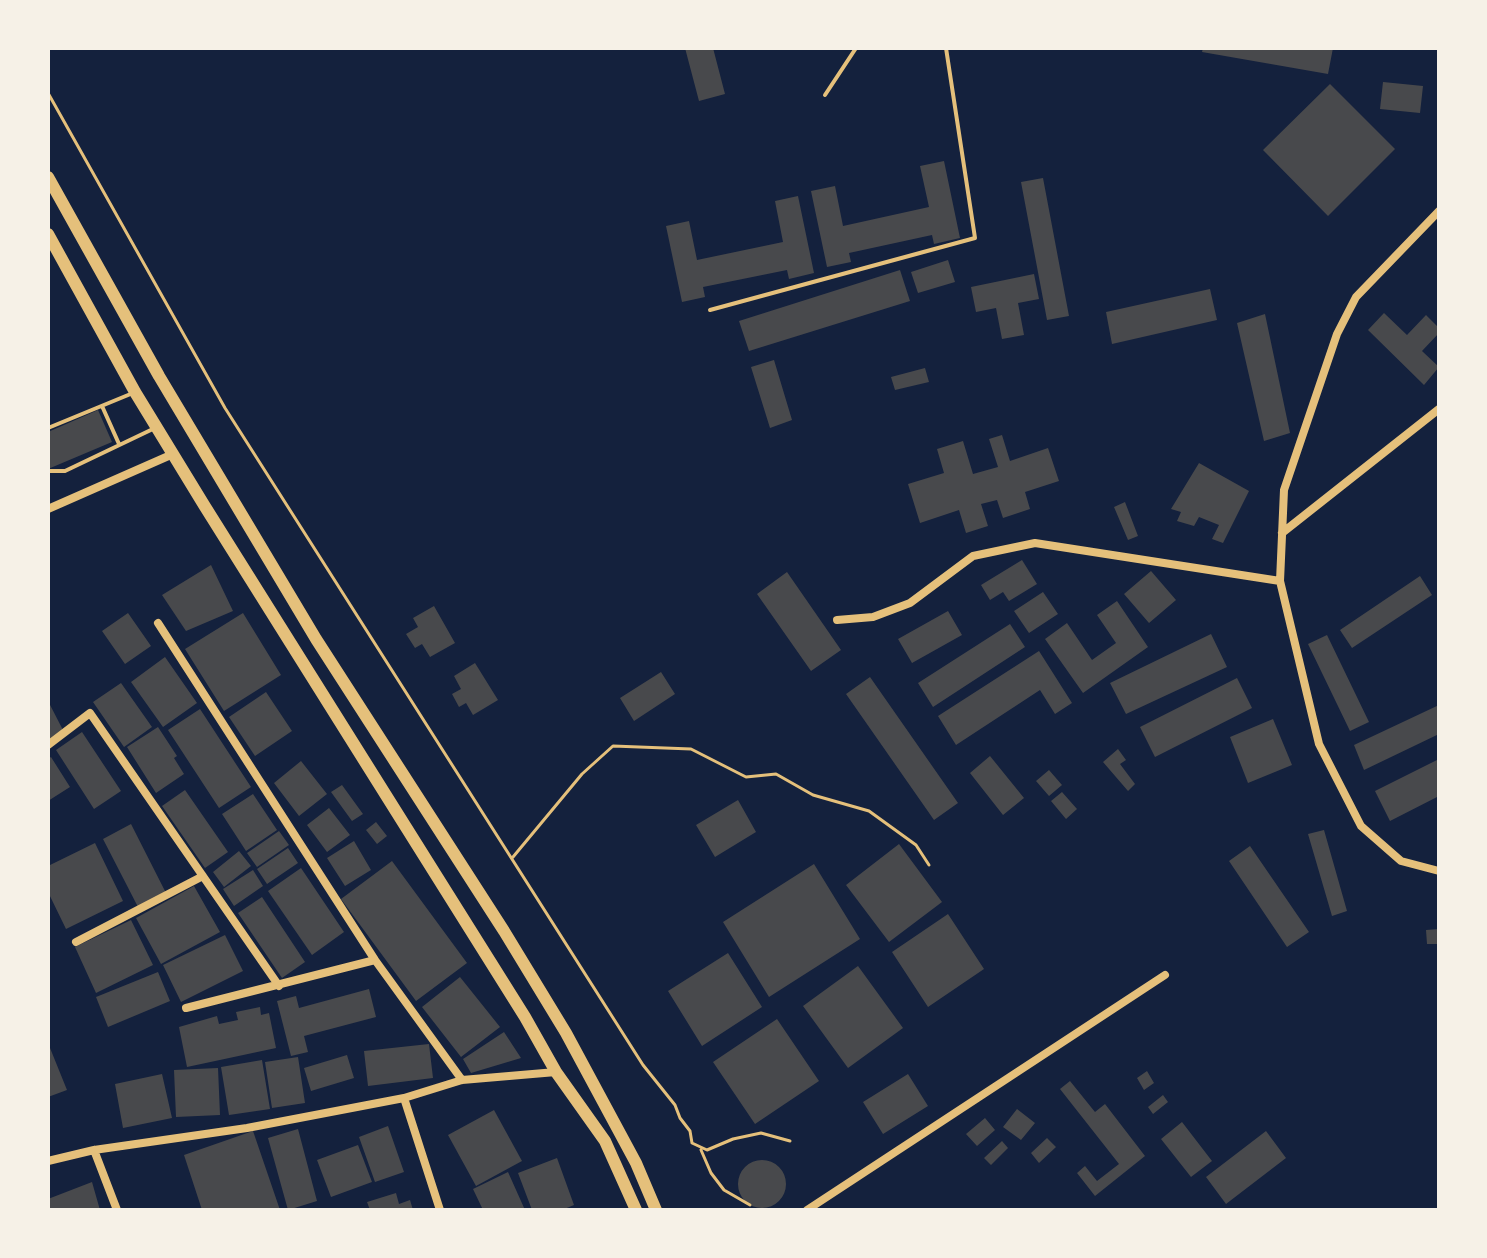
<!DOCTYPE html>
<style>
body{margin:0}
#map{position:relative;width:1487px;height:1258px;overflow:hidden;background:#14213d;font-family:"Space Grotesk",sans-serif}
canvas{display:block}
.frame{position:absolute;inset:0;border:50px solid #f6f1e7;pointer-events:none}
</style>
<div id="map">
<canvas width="1487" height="1258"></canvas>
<div class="frame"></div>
</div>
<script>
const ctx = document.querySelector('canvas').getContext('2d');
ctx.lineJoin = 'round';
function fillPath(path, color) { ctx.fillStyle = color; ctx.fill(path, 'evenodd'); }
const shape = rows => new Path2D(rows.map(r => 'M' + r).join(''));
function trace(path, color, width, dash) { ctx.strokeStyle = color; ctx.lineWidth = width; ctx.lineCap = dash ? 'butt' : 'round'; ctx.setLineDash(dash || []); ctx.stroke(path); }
const building = shape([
 [685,48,713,48,725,94,699,101],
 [1203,48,1333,48,1328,74,1202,52],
 [1383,82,1423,86,1420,113,1380,109],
 [1330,84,1395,149,1328,216,1263,150],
 [944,161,960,238,934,244,932,235,849,253,851,262,827,267,811,191,835,186,843,226,929,207,920,166],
 [1043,178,1069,316,1047,320,1021,182],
 [798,196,814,273,789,279,787,270,703,287,705,297,682,302,666,226,689,221,697,260,783,242,775,201],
 [948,260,955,282,918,293,911,272],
 [900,270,910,301,749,351,739,321],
 [1034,274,1039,299,1018,303,1024,335,1002,339,996,308,976,312,971,287],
 [1210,289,1217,320,1112,344,1106,312],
 [1384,313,1407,335,1426,315,1439,328,1439,333,1422,351,1439,367,1424,385,1368,330],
 [1265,314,1290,433,1264,441,1237,323],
 [774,360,792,420,770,428,751,367],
 [925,368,929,382,895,390,891,377],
 [98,410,112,442,48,469,48,432],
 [1002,435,1010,461,1048,448,1059,481,1025,492,1030,509,1003,518,997,500,981,504,988,526,966,533,959,510,920,523,908,484,944,473,937,449,963,441,973,474,998,467,989,439],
 [1199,463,1249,491,1223,543,1212,539,1219,525,1199,517,1194,526,1177,521,1181,512,1171,509],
 [1125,502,1138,536,1128,540,1114,507],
 [1022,560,1037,584,1009,601,1003,592,990,600,981,585],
 [211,565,233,611,186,631,162,595],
 [1151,571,1176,600,1149,623,1124,594],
 [787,572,841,650,811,671,757,594],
 [1420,576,1432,595,1352,648,1340,630],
 [1043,592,1058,614,1029,633,1014,611],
 [1117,601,1148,647,1083,693,1045,639,1067,623,1092,660,1116,643,1097,615],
 [434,606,455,643,430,657,422,644,415,648,406,634,418,627,413,618],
 [948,611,962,635,912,663,898,639],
 [128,613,151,646,125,664,102,631],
 [243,613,281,675,224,711,185,649],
 [1010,624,1025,647,933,707,918,683],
 [1211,634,1227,667,1126,714,1110,683],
 [1327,635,1369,722,1350,731,1308,644],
 [1039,651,1072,703,1055,714,1040,690,956,745,938,716],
 [165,657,197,703,163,727,131,682],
 [475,663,498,700,473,715,466,703,459,707,452,694,461,689,454,676],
 [661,672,675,694,634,721,620,698],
 [870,677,958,803,934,820,846,694],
 [1237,678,1252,708,1155,757,1140,727],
 [121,683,152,727,124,747,93,702],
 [266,692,292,731,255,756,229,717],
 [48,701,64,732,48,741],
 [1439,705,1439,734,1364,770,1354,745],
 [200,709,251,787,219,808,168,730],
 [1273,719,1292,765,1248,783,1230,737],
 [158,727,177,756,174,758,184,774,156,793,127,747],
 [82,732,121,791,94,809,56,750],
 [1118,749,1126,760,1120,764,1135,784,1128,791,1103,762],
 [990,756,1024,798,1003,815,970,773],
 [51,757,70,787,48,801,48,759],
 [1439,759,1439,796,1390,821,1375,791],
 [301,761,327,794,299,816,274,783],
 [1049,770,1062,785,1049,796,1036,781],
 [342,785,363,814,352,821,331,792],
 [185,790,228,852,205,868,162,806],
 [1062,792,1077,809,1066,819,1051,801],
 [253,794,277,830,246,851,222,814],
 [738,800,756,832,715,857,696,825],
 [329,808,350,835,327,852,307,825],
 [376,822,387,836,377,844,366,830],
 [131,824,166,893,138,907,103,839],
 [1324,830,1347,911,1332,916,1308,834],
 [279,831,289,845,257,867,247,853],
 [354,841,371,870,345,886,327,858],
 [95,843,123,901,66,929,48,892,48,866],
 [899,844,942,902,889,942,846,885],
 [1250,846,1309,932,1287,947,1229,861],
 [288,848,298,863,267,884,257,869],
 [239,851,251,866,224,887,213,872],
 [392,861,467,963,416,1001,341,899],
 [814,864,860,939,769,997,723,922],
 [301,868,344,932,312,955,268,891],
 [253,870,263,886,234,906,223,889],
 [194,886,220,932,161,964,136,918],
 [262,897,305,962,282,978,238,913],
 [948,914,984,969,928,1007,892,952],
 [131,920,153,965,96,993,75,947],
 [1439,929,1439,944,1427,944,1426,930],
 [225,935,243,971,181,1002,163,965],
 [728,953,762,1007,702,1046,668,991],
 [858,966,903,1028,848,1068,803,1006],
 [158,972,170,1001,108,1027,96,997],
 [460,977,500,1027,461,1057,422,1007],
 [369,989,376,1017,304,1036,308,1052,291,1056,277,1001,296,996,299,1008],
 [260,1007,261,1015,269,1013,276,1048,187,1067,179,1027,217,1016,219,1024,238,1020,236,1012],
 [777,1019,819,1081,755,1124,713,1062],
 [504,1032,521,1058,471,1073,463,1059],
 [48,1043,67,1090,48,1097],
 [429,1044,433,1078,368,1086,364,1051],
 [347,1055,354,1078,311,1091,304,1068],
 [298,1057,305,1103,272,1108,265,1062],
 [262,1060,270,1109,229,1115,221,1067],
 [218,1068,220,1115,176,1117,174,1070],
 [1147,1071,1154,1083,1144,1090,1137,1078],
 [162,1074,172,1118,123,1128,115,1084],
 [908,1074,928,1106,883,1134,863,1102],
 [1070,1081,1095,1112,1105,1104,1145,1156,1095,1196,1077,1173,1085,1166,1097,1181,1119,1164,1060,1089],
 [1163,1095,1168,1102,1153,1114,1148,1107],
 [1017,1109,1035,1123,1021,1140,1003,1127],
 [494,1110,522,1161,476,1186,448,1135],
 [985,1118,995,1130,977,1146,966,1134],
 [1182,1122,1212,1161,1191,1177,1161,1139],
 [388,1126,404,1172,375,1182,359,1137],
 [298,1129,317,1201,288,1210,268,1138],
 [253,1131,280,1210,202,1210,184,1155],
 [1266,1131,1286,1158,1226,1204,1206,1177],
 [1047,1138,1056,1147,1039,1163,1031,1153],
 [1002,1141,1008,1148,991,1165,984,1158],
 [358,1145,372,1182,331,1197,317,1160],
 [557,1158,574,1205,562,1210,532,1210,518,1173],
 '738 1184a24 24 0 1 1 48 0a24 24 0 1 1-48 0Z',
 [508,1172,525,1210,483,1210,473,1189],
 [92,1182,100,1210,48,1210,48,1199],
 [396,1193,399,1204,410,1200,413,1210,370,1210,367,1202]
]);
const path = shape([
 [48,93,225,408,643,1065,675,1105,680,1118,690,1131,692,1143,707,1150,733,1139,761,1133,790,1141],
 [513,857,582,774,613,746,691,749,746,777,776,774,813,795,869,811,916,845,929,865],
 [701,1150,711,1173,724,1190,750,1205]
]);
const service = shape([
 [825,95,856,48],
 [710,310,975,238,946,48],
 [102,406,119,444],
 [48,428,133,393],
 [48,471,65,471,155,428]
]);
const minor = shape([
 [1439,211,1356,297,1337,334,1284,490,1280,581,1319,744,1361,826,1401,861,1439,871],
 [48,509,173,454],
 [1282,533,1439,409],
 [837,620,873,617,910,603,973,556,1035,543,1280,581],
 [158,623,375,960,462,1080],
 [48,745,90,713,279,986],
 [76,942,203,876],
 [186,1008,375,960],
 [404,1098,440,1210],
 [94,1150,117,1210],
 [48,1161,94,1150,247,1128,404,1098,462,1080,556,1072],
 [807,1210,1165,975]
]);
const secondary = shape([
 [48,177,159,376,316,639,504,931,566,1033,636,1163,656,1210],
 [48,234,135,392,204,505,525,1017,556,1072,605,1141,636,1210]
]);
fillPath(building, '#48494c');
trace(path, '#e5c07b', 3);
trace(service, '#e5c07b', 4);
trace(minor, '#e5c07b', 8);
trace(secondary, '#e5c07b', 12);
</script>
